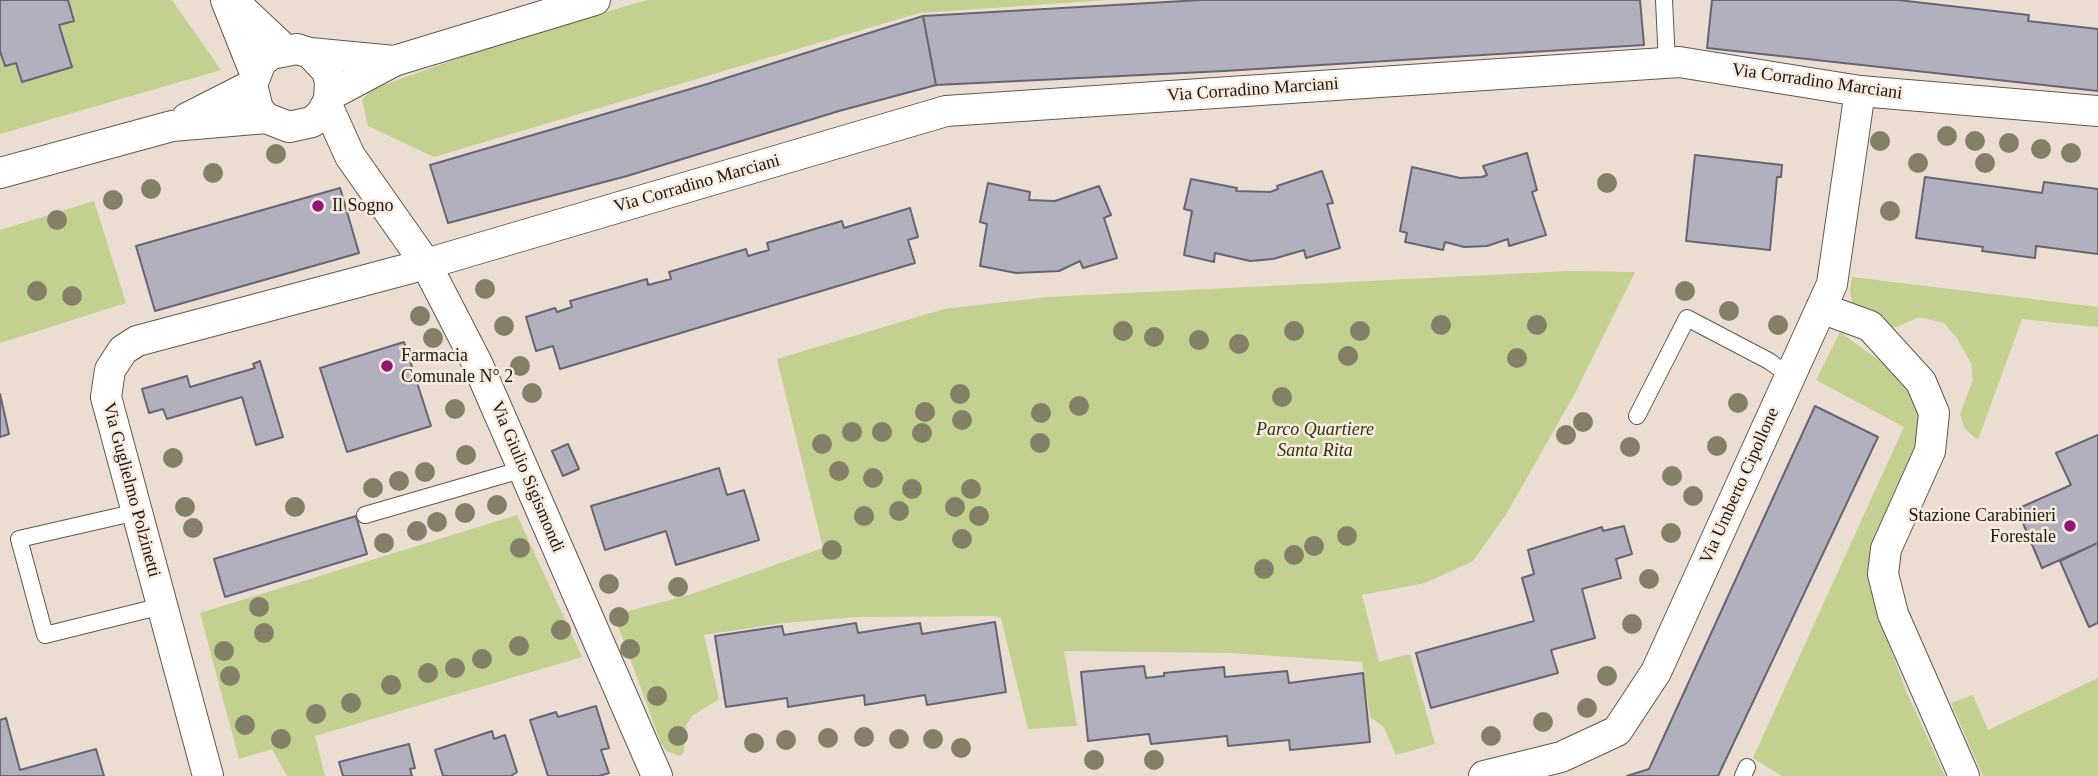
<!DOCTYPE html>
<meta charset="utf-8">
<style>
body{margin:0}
canvas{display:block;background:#ecddd2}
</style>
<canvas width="2098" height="776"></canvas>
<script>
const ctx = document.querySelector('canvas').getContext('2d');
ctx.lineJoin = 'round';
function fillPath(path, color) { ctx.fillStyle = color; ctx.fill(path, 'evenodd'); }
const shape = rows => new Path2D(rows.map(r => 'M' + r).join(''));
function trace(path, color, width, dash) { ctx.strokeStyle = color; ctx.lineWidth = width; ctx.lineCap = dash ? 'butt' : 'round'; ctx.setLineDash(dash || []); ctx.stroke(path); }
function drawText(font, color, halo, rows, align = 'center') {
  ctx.font = font + ' Georgia,serif'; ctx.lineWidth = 5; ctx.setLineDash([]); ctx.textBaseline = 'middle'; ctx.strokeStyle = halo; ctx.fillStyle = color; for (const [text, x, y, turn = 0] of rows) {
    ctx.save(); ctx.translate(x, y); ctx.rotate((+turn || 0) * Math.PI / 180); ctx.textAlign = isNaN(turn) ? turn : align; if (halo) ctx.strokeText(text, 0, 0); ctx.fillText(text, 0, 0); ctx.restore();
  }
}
const green = shape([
 [0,0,172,0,221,70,0,134],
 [647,0,1108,0,919,13,434,157,368,126,362,100,372,89,504,42],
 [94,201,126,303,0,343,0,230],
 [1569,271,1635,272,1575,393,1507,513,1473,561,1425,583,1362,595,1379,662,1410,654,1435,744,1396,755,1383,726,1370,717,1362,662,1231,653,1064,651,1077,726,1028,729,1001,618,994,616,857,617,783,623,704,635,719,699,692,716,686,725,684,752,680,756,666,751,661,743,614,615,692,594,823,548,777,359,944,309,1048,297],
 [1852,277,2098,307,2098,327,2022,319,1978,440,1965,429,1960,414,1973,380,1971,363,1957,338,1944,323,1919,317,1897,327,1883,327,1853,307,1850,290],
 [1840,332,1891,369,1913,394,1923,425,1919,450,1895,492,1874,546,1880,621,1907,693,1945,776,1782,776,1753,758,1904,427,1816,380],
 [517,515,582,657,315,736,325,776,287,776,272,749,239,759,200,613],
 [2098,678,2098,776,1983,776,1951,703,1973,695,1988,730]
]);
const building = shape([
 [0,0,68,0,74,21,59,25,72,67,22,82,16,63,5,66,0,51,0,0],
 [1201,0,1640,0,1644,45,1224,71,936,85,923,16,1201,0],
 [1712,0,1898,0,2029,15,2028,21,2098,29,2098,91,1707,48,1712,0],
 [923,16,936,85,839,111,627,176,448,223,430,165,704,85,923,16],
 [1527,153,1537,190,1532,192,1546,235,1509,246,1508,239,1487,246,1464,247,1445,242,1443,250,1405,242,1407,233,1400,231,1412,167,1460,178,1482,177,1487,175,1483,166,1527,153],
 [1695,155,1782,165,1781,177,1777,177,1770,250,1686,241,1695,155],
 [1322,171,1333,203,1327,204,1340,248,1306,258,1304,250,1273,259,1250,261,1215,253,1214,262,1184,255,1192,211,1184,209,1191,179,1237,188,1236,191,1270,192,1278,189,1277,186,1322,171],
 [1925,177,2042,193,2044,182,2098,189,2098,254,2036,246,2035,258,1982,251,1983,247,1916,238,1925,177],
 [988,183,1030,192,1029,200,1055,201,1099,186,1111,215,1104,218,1117,258,1083,268,1080,261,1059,271,1016,273,980,266,987,224,980,222,988,183],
 [340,188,359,253,155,311,136,246,340,188],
 [910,208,918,237,908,240,915,263,560,369,553,346,536,351,526,317,555,308,557,312,572,307,570,301,647,279,648,285,671,279,669,272,746,249,748,256,769,250,767,243,842,221,844,228,910,208],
 [404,342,431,426,347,452,320,368,404,342],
 [260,361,283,437,256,445,242,397,167,419,163,409,149,413,142,389,187,376,190,387,255,368,253,364,260,361],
 [0,394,9,434,0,437,0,394],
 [1815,406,1878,437,1718,776,1627,776,1649,769,1815,406],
 [2098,435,2098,543,2042,568,2017,509,2071,485,2056,453,2098,435],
 [568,444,579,469,563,476,552,451,568,444],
 [719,468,727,495,744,490,759,540,676,565,666,531,605,550,591,506,719,468],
 [356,516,367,554,225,597,214,559,356,516],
 [1624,526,1632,554,1616,559,1621,578,1582,589,1595,638,1551,650,1558,673,1431,708,1416,653,1534,621,1522,578,1534,574,1528,550,1602,527,1603,531,1624,526],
 [2098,543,2098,623,2089,627,2060,561,2098,543],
 [995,622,1006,692,927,705,925,695,865,705,864,695,788,707,787,698,726,707,715,636,782,626,784,635,856,623,858,633,920,623,922,634,995,622],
 [1144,666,1146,678,1164,676,1164,673,1224,667,1225,677,1287,671,1289,683,1363,673,1370,742,1290,750,1289,740,1228,746,1227,736,1151,744,1149,734,1088,741,1081,672,1144,666],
 [596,706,609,748,601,750,609,773,599,776,548,776,530,720,556,712,558,717,596,706],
 [6,718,20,770,96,749,104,776,0,776,0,720,6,718],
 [492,731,494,739,505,735,517,772,511,776,443,776,435,750,492,731],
 [409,744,415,768,410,769,412,776,343,776,339,762,409,744]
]);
const lane = shape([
 [1664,0,1667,63],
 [1637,416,1687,318,1769,361,1790,376],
 [137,512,19,539,45,635,162,606],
 [365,515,524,469],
 [1743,776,1747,767]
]);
const street = shape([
 [226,0,255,73],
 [232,0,284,49],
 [310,53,327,71,330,82,329,100,321,114,312,122,289,127,266,118,258,109,252,85,261,62,271,54,297,49,310,53,394,61],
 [330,95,394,61,595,0],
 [327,105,350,156,426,264,477,363,657,776],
 [187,118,252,85],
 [0,173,172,126,266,118],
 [1821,308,1870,326,1921,382,1934,413,1930,451,1886,549,1883,574,1893,614,1964,776],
 [208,776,106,397,110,370,123,350,137,341,426,264,946,111,1679,62,1860,91,2098,111],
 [1484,776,1561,757,1617,731,1656,672,1832,284,1860,91]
]);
const trees = [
 [1947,136],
 [1880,141],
 [1975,141],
 [2009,143],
 [2041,149],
 [2071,153],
 [276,154],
 [1918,163],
 [1985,163],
 [213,173],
 [1607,183],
 [151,189],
 [113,200],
 [1890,211],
 [57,220],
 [485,289],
 [37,291],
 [1685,291],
 [72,296],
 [1729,311],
 [420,316],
 [1441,325],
 [1537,325],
 [1778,325],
 [504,326],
 [1123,331],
 [1294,331],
 [1360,331],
 [1154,337],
 [433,338],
 [1199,340],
 [1239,344],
 [1348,356],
 [1517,358],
 [520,366],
 [532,393],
 [960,394],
 [1282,397],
 [1738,403],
 [1079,406],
 [455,409],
 [925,412],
 [1041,413],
 [962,420],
 [1583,422],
 [852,432],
 [882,432],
 [922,433],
 [1566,435],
 [1040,443],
 [822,444],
 [1717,446],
 [1630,447],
 [466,455],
 [173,458],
 [839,471],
 [425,472],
 [1672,476],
 [873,478],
 [399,481],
 [373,488],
 [912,489],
 [971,489],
 [1693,496],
 [497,505],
 [185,507],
 [295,507],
 [955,507],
 [899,511],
 [465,513],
 [864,516],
 [979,516],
 [437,522],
 [193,528],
 [417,531],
 [1671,533],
 [1347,536],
 [962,539],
 [384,543],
 [1314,546],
 [520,548],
 [832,550],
 [1294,555],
 [1264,569],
 [1649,579],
 [609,584],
 [678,587],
 [259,607],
 [619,617],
 [1632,624],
 [561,630],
 [264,633],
 [519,646],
 [630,649],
 [224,651],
 [482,659],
 [455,668],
 [428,673],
 [230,676],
 [1607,676],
 [391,685],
 [657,696],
 [351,703],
 [1587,708],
 [316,714],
 [1543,722],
 [245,725],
 [678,736],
 [1491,736],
 [864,737],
 [828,738],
 [281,739],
 [899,739],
 [933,739],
 [786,740],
 [754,743],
 [961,748],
 [1094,760],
 [1154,760]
];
const markers = [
 [318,206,7,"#901776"],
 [387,366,7,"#901776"],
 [2070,526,7,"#901776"]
];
const streetNames = [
 ["Via Corradino Marciani",1817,82,8],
 ["Via Corradino Marciani",1253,90,-4],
 ["Via Corradino Marciani",697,184,-16],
 ["Via Giulio Sigismondi",527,477,67],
 ["Via Umberto Cipollone",1740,486,-66],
 ["Via Guglielmo Polzinetti",131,490,75]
];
const poiNames = [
 ["Il Sogno",332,206],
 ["Farmacia",401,356],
 ["Comunale N° 2",401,377],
 ["Stazione Carabinieri",2056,516,"right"],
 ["Forestale",2056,537,"right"]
];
const parkNames = [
 ["Parco Quartiere",1315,430],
 ["Santa Rita",1315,451]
];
fillPath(green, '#c2d090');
fillPath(building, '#b2afbf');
trace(building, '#676573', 2);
trace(lane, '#63564d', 18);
trace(street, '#63564d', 32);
trace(lane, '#fff', 16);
trace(street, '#fff', 30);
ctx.fillStyle = '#848068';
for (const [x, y] of trees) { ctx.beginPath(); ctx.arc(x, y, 10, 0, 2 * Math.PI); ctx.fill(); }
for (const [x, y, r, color] of markers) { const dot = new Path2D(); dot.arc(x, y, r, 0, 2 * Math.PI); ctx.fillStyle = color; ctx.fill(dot); trace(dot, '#faebdf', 2.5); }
drawText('18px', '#1c1713', '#faebdf', streetNames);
drawText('18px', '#1c1713', '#faebdf', poiNames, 'left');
drawText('italic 18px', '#2e3412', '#faebdf', parkNames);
</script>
